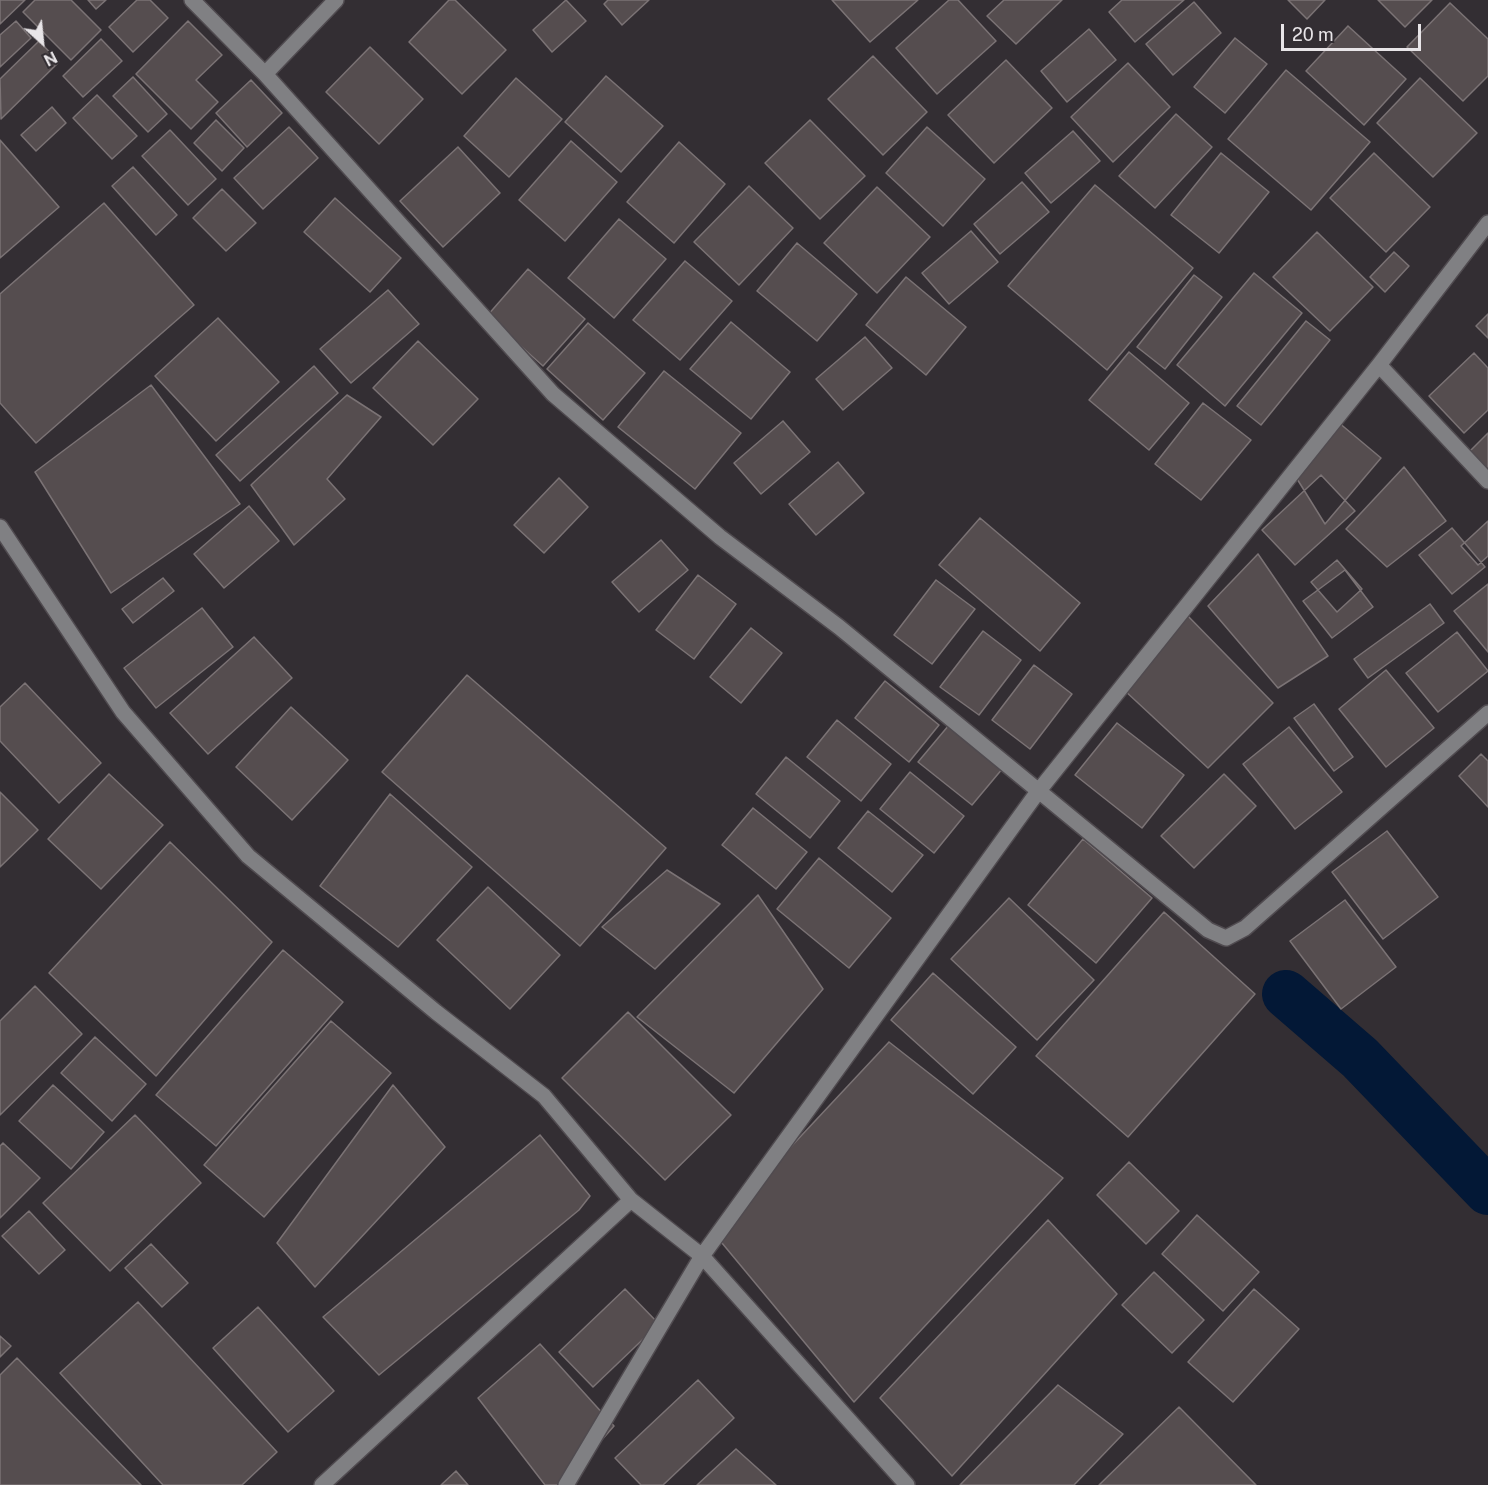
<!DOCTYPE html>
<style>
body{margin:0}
#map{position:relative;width:1488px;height:1485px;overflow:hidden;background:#332e33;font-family:"Public Sans",sans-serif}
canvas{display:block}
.north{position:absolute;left:12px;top:12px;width:60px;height:60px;-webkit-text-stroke:4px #332e33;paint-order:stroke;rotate:153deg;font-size:16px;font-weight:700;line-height:24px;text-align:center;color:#e8e5e8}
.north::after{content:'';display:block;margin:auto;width:21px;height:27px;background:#e8e5e8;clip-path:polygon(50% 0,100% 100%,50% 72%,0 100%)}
.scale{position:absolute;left:1281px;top:24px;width:140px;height:27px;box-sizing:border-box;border:3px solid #e8e5e8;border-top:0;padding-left:8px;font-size:18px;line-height:21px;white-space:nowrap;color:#e8e5e8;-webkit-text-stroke:4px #332e33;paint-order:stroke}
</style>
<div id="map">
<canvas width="1488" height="1485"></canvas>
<div class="north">N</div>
<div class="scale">20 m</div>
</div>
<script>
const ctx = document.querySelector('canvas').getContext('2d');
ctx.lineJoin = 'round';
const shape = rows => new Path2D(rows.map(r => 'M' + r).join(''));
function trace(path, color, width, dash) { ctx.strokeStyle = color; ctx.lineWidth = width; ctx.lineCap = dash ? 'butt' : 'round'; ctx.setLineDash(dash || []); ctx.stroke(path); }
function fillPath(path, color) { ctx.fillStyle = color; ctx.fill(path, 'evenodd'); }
const canal = shape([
 [1286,994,1360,1058,1488,1191]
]);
const building = shape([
 [0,0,25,0,0,24,0,0],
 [35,0,71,0,101,30,71,60,23,12,35,0],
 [88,0,106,0,96,9,88,0],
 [137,0,150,0,168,18,133,52,109,27,137,0],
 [449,0,455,0,506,50,462,94,409,42,449,0],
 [566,0,586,21,552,52,533,30,566,0],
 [608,0,649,0,622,25,604,4,608,0],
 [832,0,918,0,870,42,832,0],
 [949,0,958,0,996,41,937,94,896,48,949,0],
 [1004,0,1062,0,1016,44,987,16,1004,0],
 [1122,0,1184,0,1135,42,1109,12,1122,0],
 [1288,0,1325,0,1307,19,1288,0],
 [1378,0,1432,0,1405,27,1378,0],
 [1194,2,1221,33,1173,75,1146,44,1194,2],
 [1450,3,1488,39,1488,76,1463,101,1407,47,1450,3],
 [16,21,31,38,0,67,0,35,16,21],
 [188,21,222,55,196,80,218,102,191,129,136,74,188,21],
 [1348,26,1406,79,1364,125,1306,71,1348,26],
 [1089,29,1116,60,1067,102,1041,71,1089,29],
 [1235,38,1267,64,1225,113,1194,87,1235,38],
 [101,39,122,61,83,97,63,76,101,39],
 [39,41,59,62,1,119,0,79,39,41],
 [370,47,423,99,379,144,326,92,370,47],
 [873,56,927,112,883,155,828,99,873,56],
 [1006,60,1052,108,994,163,948,115,1006,60],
 [1128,63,1170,107,1113,162,1071,117,1128,63],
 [1286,70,1370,142,1311,210,1228,139,1286,70],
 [606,76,663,126,621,172,565,122,606,76],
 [133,77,167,114,148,132,113,96,133,77],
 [516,78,562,119,509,177,464,136,516,78],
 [1420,78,1477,133,1433,177,1377,123,1420,78],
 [251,80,282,113,247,147,216,113,251,80],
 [97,95,137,136,112,159,73,118,97,95],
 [52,107,66,123,36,151,21,135,52,107],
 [1176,114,1212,147,1155,208,1119,176,1176,114],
 [216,120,244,148,222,171,194,143,216,120],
 [810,120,865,176,820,219,765,163,810,120],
 [289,127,318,158,263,209,234,178,289,127],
 [927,127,985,179,943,226,886,173,927,127],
 [170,130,216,179,188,205,142,156,170,130],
 [1073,131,1100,161,1051,203,1025,173,1073,131],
 [0,140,59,207,0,258,0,140],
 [571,141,617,182,565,241,519,200,571,141],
 [679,142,725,184,674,243,627,202,679,142],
 [458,147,500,193,443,247,400,201,458,147],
 [1221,153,1269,192,1219,253,1171,215,1221,153],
 [1374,153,1430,207,1386,252,1330,198,1374,153],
 [133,167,177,215,156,235,112,186,133,167],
 [1022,182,1049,212,1000,254,974,224,1022,182],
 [1095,185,1193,268,1107,370,1008,286,1095,185],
 [749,186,793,228,739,285,694,242,749,186],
 [877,187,930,237,877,293,824,243,877,187],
 [222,189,256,223,226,251,193,218,222,189],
 [335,198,401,258,370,292,304,232,335,198],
 [104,203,194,305,36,443,0,403,0,294,104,203],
 [619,219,666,259,614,318,568,278,619,219],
 [971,231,998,262,949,304,922,273,971,231],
 [1317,232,1373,287,1330,331,1273,277,1317,232],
 [797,243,857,294,817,341,757,291,797,243],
 [1394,252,1409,266,1385,292,1370,277,1394,252],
 [685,261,732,301,680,360,633,320,685,261],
 [528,269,585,319,543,366,487,316,528,269],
 [1254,273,1302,313,1225,406,1177,365,1254,273],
 [1194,275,1222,297,1165,369,1137,347,1194,275],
 [906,277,966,327,926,375,866,325,906,277],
 [388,290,419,324,351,383,320,349,388,290],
 [1488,314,1488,338,1476,326,1488,314],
 [218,318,279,382,216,441,155,376,218,318],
 [1306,321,1330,340,1261,425,1237,406,1306,321],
 [731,322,790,372,751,419,690,369,731,322],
 [588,323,645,373,603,420,547,369,588,323],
 [865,337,892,368,843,410,816,379,865,337],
 [418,341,478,399,433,445,373,388,418,341],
 [1129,352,1189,403,1149,450,1089,400,1129,352],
 [1474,353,1488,368,1488,410,1464,433,1429,396,1474,353],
 [314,366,338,393,240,481,216,455,314,366],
 [664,371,741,433,695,489,618,427,664,371],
 [151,385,240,504,111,593,35,472,151,385],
 [347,395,381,417,327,479,345,499,294,545,251,485,347,395],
 [1203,403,1251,440,1201,500,1155,464,1203,403],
 [783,421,810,452,761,494,734,463,783,421],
 [1338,422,1381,458,1325,524,1294,474,1338,422],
 [1488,433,1488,471,1469,452,1488,433],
 [838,462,864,493,816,535,789,504,838,462],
 [1404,467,1446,521,1387,567,1346,529,1404,467],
 [1321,475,1355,511,1295,565,1262,530,1321,475],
 [559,478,588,507,544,553,514,525,559,478],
 [249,506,279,541,224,588,194,554,249,506],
 [980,518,1080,603,1040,651,939,565,980,518],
 [1488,521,1488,556,1478,565,1461,546,1488,521],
 [1452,528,1485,567,1452,594,1419,555,1452,528],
 [661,540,688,570,639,612,612,582,661,540],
 [1258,554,1328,656,1278,688,1208,606,1258,554],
 [1337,560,1362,589,1337,612,1311,582,1337,560],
 [1345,570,1373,607,1332,638,1303,601,1345,570],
 [698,575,736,604,694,659,656,630,698,575],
 [163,578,174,591,133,623,122,609,163,578],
 [936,580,975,609,932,664,894,635,936,580],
 [1488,584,1488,652,1454,611,1488,584],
 [1430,604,1444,623,1368,678,1354,659,1430,604],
 [202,608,233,647,156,708,124,668,202,608],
 [1185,613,1273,703,1208,768,1123,689,1185,613],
 [751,628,782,653,741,703,710,677,751,628],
 [983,631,1021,660,979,715,940,687,983,631],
 [1457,632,1488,671,1438,712,1406,673,1457,632],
 [254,637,292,678,208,754,170,713,254,637],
 [1034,665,1072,694,1030,749,992,720,1034,665],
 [1386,670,1434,728,1386,767,1339,709,1386,670],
 [467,675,666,848,580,946,382,772,467,675],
 [885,681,939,725,909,762,855,718,885,681],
 [25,683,101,763,59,803,0,741,0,707,25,683],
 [1314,704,1353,757,1334,771,1294,718,1314,704],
 [291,707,348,760,292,820,236,767,291,707],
 [837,720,891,764,861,801,807,757,837,720],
 [1117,723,1184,775,1142,828,1075,775,1117,723],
 [949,725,1003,768,972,805,918,762,949,725],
 [1289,727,1342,792,1295,829,1243,764,1289,727],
 [1481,754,1488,761,1488,807,1459,776,1481,754],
 [786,757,840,801,810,838,756,794,786,757],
 [910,772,964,816,934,853,880,809,910,772],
 [109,774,163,825,101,889,48,839,109,774],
 [1224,774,1256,806,1194,868,1161,836,1224,774],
 [0,792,38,830,0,867,0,792],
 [390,794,472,867,398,947,320,886,390,794],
 [753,808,807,852,776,889,722,845,753,808],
 [868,811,923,855,892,892,838,848,868,811],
 [1387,831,1438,897,1383,939,1332,872,1387,831],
 [1083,839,1152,898,1096,963,1028,905,1083,839],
 [170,842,272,942,156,1076,49,973,170,842],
 [819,858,891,918,849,968,777,909,819,858],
 [667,870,720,904,655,969,602,927,667,870],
 [488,887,560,955,510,1009,437,940,488,887],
 [758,895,823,989,734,1093,637,1017,758,895],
 [1009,898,1094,980,1037,1040,951,959,1009,898],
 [1345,900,1396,967,1341,1009,1290,941,1345,900],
 [1164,912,1255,994,1128,1137,1036,1056,1164,912],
 [283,950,343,1002,216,1146,156,1095,283,950],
 [933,973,1016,1047,973,1094,891,1020,933,973],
 [35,986,82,1034,0,1115,0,1021,35,986],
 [628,1012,731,1115,665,1180,562,1078,628,1012],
 [331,1021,391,1073,264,1217,204,1165,331,1021],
 [95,1037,146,1084,112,1121,61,1073,95,1037],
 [889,1042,1063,1178,854,1402,712,1231,889,1042],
 [53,1085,104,1132,71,1169,19,1121,53,1085],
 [393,1085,445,1147,315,1287,277,1243,393,1085],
 [135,1115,201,1183,110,1271,43,1203,135,1115],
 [540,1135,590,1196,579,1210,379,1375,323,1317,540,1135],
 [3,1143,40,1178,0,1218,0,1146,3,1143],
 [1129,1162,1179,1211,1146,1244,1097,1195,1129,1162],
 [29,1211,65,1250,39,1274,2,1236,29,1211],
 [1197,1215,1259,1272,1223,1311,1162,1254,1197,1215],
 [1048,1220,1117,1294,952,1476,880,1398,1048,1220],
 [151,1244,188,1283,162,1307,125,1268,151,1244],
 [1154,1272,1204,1320,1172,1353,1122,1305,1154,1272],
 [625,1289,659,1324,593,1387,559,1352,625,1289],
 [1254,1289,1299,1329,1233,1402,1188,1362,1254,1289],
 [138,1302,277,1452,242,1485,163,1485,60,1373,138,1302],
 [258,1307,334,1391,288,1432,213,1348,258,1307],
 [0,1336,11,1346,0,1357,0,1336],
 [540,1344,614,1426,562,1485,545,1485,478,1398,540,1344],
 [17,1358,141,1485,0,1485,0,1375,17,1358],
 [698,1380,734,1418,663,1485,641,1485,615,1458,698,1380],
 [1058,1385,1123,1434,1074,1485,960,1485,1058,1385],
 [1179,1407,1256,1485,1099,1485,1179,1407],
 [736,1449,776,1485,697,1485,736,1449],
 [456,1471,468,1485,441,1485,456,1471]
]);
const minor = shape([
 [192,0,265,74,553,394,720,537,839,627,1208,930,1226,938,1245,928,1488,713],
 [265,74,336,0],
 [1379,365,1488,481],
 [0,527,123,712,248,856,436,1012,544,1096,631,1200,702,1256,907,1485],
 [322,1485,631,1200],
 [566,1485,702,1256,1037,793,1379,365,1488,223]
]);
trace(canal, '#031836', 48);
fillPath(building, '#554d4f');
trace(building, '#7b7375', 1.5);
trace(minor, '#504b50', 18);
trace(minor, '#808083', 15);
</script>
